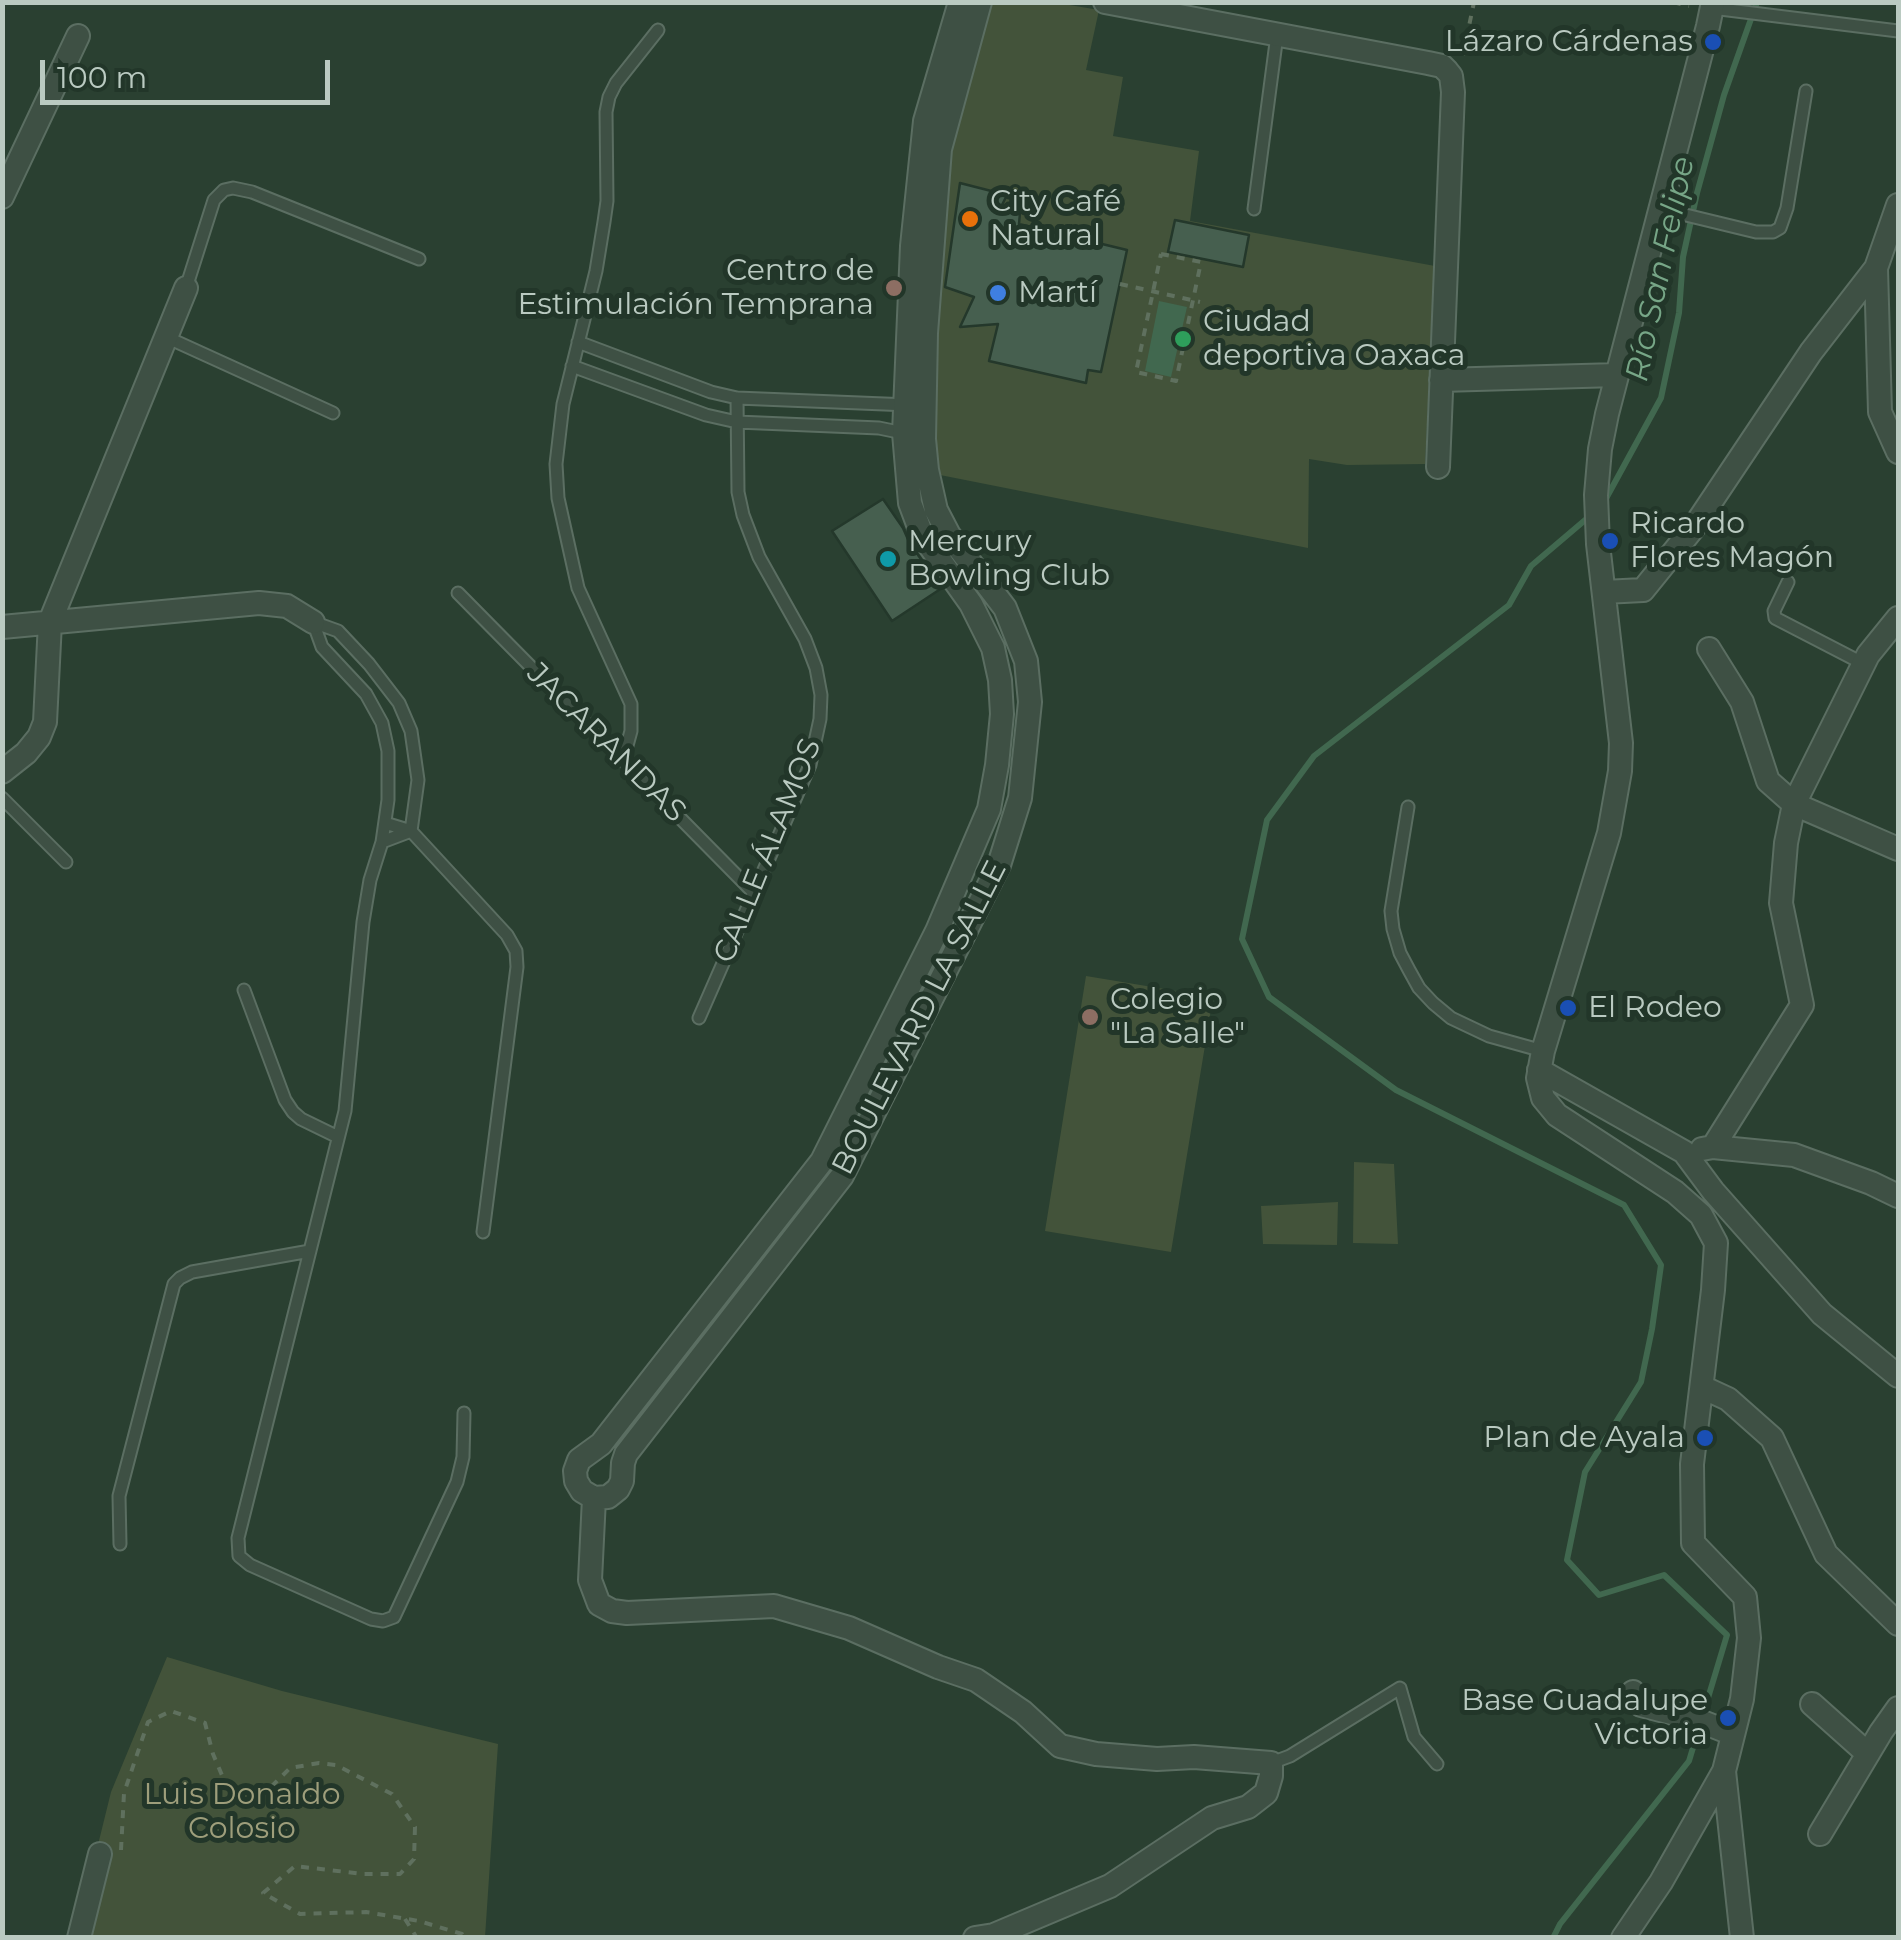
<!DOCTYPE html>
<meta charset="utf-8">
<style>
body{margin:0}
#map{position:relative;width:1901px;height:1940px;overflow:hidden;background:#2a4031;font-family:Montserrat,sans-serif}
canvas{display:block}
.frame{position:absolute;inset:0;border:5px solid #bacac1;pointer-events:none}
.scale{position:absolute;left:40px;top:60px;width:290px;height:45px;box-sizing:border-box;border:5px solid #bacac1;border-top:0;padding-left:12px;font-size:30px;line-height:35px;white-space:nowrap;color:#bacac1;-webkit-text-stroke:8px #223629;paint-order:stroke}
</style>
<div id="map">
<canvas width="1901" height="1940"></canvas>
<div class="frame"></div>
<div class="scale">100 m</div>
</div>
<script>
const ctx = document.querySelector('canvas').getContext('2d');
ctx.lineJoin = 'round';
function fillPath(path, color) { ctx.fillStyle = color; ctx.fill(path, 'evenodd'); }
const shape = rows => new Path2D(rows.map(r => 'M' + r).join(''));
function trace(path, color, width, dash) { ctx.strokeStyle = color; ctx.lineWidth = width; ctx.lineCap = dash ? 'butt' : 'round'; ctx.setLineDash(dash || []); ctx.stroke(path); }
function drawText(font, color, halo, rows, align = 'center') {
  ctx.font = font + ' Montserrat,sans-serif'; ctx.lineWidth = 10; ctx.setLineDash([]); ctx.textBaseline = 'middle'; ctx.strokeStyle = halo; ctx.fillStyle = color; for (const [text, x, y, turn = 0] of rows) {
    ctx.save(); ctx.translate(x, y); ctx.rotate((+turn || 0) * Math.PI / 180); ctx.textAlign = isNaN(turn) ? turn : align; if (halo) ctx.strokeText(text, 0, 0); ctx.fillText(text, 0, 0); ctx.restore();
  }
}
const green = shape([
 [992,3,1058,3,1099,10,1086,70,1123,77,1113,136,1199,151,1190,221,1435,266,1425,464,1347,465,1309,459,1308,548,935,474,930,413,953,124],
 [1086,976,1213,997,1171,1252,1045,1231],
 [1354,1162,1394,1164,1398,1244,1353,1243],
 [1338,1202,1337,1245,1263,1244,1261,1206],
 [167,1657,282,1691,498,1744,485,1937,75,1938,111,1792]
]);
const water = shape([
 [1159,301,1187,307,1171,377,1145,371]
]);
const stream = shape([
 [1603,504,1661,398,1679,313,1683,257,1697,193,1724,95,1757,2],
 [1553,1938,1560,1924,1689,1761,1727,1635,1664,1575,1599,1595,1567,1560,1585,1472,1641,1382,1652,1329,1661,1265,1624,1205,1396,1090,1269,997,1242,939,1267,820,1314,756,1509,605,1531,566,1591,515]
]);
const building = shape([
 [960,183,1007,195,1002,205,1020,213,1019,224,1127,250,1101,372,1088,370,1086,383,989,361,998,324,960,327,974,297,945,287,960,183],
 [1175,220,1249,235,1243,267,1168,252,1175,220],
 [883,499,903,528,910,544,942,588,892,621,832,531,883,499]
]);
const path = shape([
 [1673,2,1689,6],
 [1463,55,1474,2],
 [1161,254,1201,262,1176,381,1136,372,1161,254],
 [1120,284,1200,302],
 [121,1850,124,1793,148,1722,171,1711,205,1723,213,1754,224,1780,248,1790,270,1788,290,1768,319,1763,336,1765,392,1794,415,1827,414,1859,400,1874,363,1874,295,1866,263,1893,300,1914,366,1912,419,1921,462,1934,465,1938],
 [405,1919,417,1938]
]);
const service = shape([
 [1712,8,1898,31],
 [1254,209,1277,35],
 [1661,209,1756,232,1773,232,1780,228,1787,208,1806,91],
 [186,288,214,200,224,190,233,188,252,192,419,259],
 [166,337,333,413],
 [578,342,711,392,737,398,909,405],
 [572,366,706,415,737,422,879,428,908,434],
 [1788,582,1774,611,1775,618,1864,664],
 [458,593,754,893],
 [313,622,322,647,366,694,382,723,388,751,388,800,382,842,370,880,363,922,345,1111,238,1538,239,1556,250,1565,371,1619,383,1621,394,1617,457,1482,463,1457,464,1413],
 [313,622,338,631,369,664,399,703,411,731,418,780,411,831,382,842],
 [623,760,631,731,631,704,578,588,558,498,556,464,563,404,596,271,604,222,607,201,606,112,609,97,616,83,658,30],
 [2,798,66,862],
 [1408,807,1391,911,1393,929,1400,953,1409,970,1419,988,1433,1003,1451,1018,1489,1036,1543,1051],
 [385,823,411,831,507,935,516,951,517,967,483,1232],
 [244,990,285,1100,293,1112,301,1119,338,1137],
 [699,1018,810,765,820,719,821,695,816,668,805,639,759,557,743,515,738,492,737,398],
 [120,1544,119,1496,174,1284,180,1278,192,1272,310,1251],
 [1271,1763,1290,1756,1400,1688,1414,1737,1437,1764]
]);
const minor = shape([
 [960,2,925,121,912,246,904,433,910,503,922,535,971,604,993,648,1000,680,1002,714,997,765,989,809,937,931,822,1161,601,1444,579,1460,575,1471,576,1481,582,1491,594,1498,608,1497,618,1489,622,1481,623,1463,626,1454,842,1176,999,865,1020,798,1030,702,1026,661,1005,608,949,535,936,510,927,470,924,439,926,333,940,149,980,2],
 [1105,2,1428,63,1442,66,1447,71,1451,76,1453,92,1438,467],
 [2,197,78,36],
 [1876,268,1880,412,1898,452],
 [1441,380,1617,375],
 [1604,592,1643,590,1694,527,1811,352,1876,268,1898,205],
 [2,627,259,603,287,606,313,622],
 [1709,649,1742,702,1768,781,1794,804,1898,849],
 [2,772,26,753,39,737,45,722,50,622,186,288],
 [1539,1070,1684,1152,1713,1191,1822,1314,1898,1376],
 [1713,1147,1802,1005,1781,903,1786,843,1794,804,1868,655,1898,618],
 [1702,1149,1713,1147,1794,1155,1871,1183,1898,1196],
 [1702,1387,1728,1399,1772,1438,1826,1554,1898,1624],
 [594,1498,590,1580,599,1604,612,1611,627,1613,774,1606,849,1628,938,1667,976,1680,1023,1712,1060,1746,1096,1754,1157,1759,1194,1757,1271,1763,1271,1776,1266,1793,1248,1807,1212,1818,1110,1886,994,1935,975,1938],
 [1633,1692,1641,1705,1695,1719,1733,1734],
 [1812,1704,1868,1754],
 [1724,1771,1742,1938],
 [1820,1834,1881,1732,1898,1708],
 [79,1938,100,1854],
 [1623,1938,1661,1882,1724,1771,1742,1699,1749,1638,1745,1597,1693,1543,1692,1464,1713,1290,1716,1243,1701,1215,1675,1192,1557,1115,1543,1098,1538,1078,1543,1051,1609,833,1620,771,1621,743,1598,544,1596,495,1600,449,1607,414,1708,26,1713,2]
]);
const markers = [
 [1713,42,10,"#1a4fb4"],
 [970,219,10,"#e8710a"],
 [894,288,10,"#8d6e63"],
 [998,293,10,"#3f7fe0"],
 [1183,339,10,"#2e9e5b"],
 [1610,541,10,"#1a4fb4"],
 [888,559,10,"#0f9aa8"],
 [1568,1008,10,"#1a4fb4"],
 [1090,1017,10,"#8d6e63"],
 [1705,1438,10,"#1a4fb4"],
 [1728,1718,10,"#1a4fb4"]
];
const poiNames = [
 ["Lázaro Cárdenas",1693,42,"right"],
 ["City Café",990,202],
 ["Natural",990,236],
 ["Centro de",874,271,"right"],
 ["Estimulación Temprana",874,305,"right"],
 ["Martí",1018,293],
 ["Ciudad",1203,322],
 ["deportiva Oaxaca",1203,356],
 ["Ricardo",1630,524],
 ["Flores Magón",1630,558],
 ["Mercury",908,542],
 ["Bowling Club",908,576],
 ["Colegio",1110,1000],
 ["\"La Salle\"",1110,1034],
 ["El Rodeo",1588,1008],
 ["Plan de Ayala",1685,1438,"right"],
 ["Base Guadalupe",1708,1701,"right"],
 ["Victoria",1708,1735,"right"]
];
const streetNames = [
 ["JACARANDAS",606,743,45],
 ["CALLE ÁLAMOS",768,851,-68],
 ["BOULEVARD LA SALLE",920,1018,-63]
];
const parkNames = [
 ["Luis Donaldo",242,1795],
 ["Colosio",242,1829]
];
const waterNames = [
 ["Río San Felipe",1661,269,-78]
];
fillPath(green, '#43533a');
fillPath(water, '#41684f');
trace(stream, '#41684f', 6);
fillPath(building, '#465f4f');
trace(building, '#24382b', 2.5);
trace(service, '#5b6e62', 15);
trace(minor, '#5b6e62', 26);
trace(path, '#5f705e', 4, [8, 8]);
trace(service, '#3e5044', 11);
trace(minor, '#3e5044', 22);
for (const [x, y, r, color] of markers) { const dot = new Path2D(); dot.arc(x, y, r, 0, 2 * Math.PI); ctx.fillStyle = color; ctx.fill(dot); trace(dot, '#223629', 4); }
drawText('30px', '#bacac1', '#223629', poiNames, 'left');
drawText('30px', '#bacac1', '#223629', streetNames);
drawText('30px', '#9e9e7b', '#223629', parkNames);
drawText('italic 32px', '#77a687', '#223629', waterNames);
</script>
